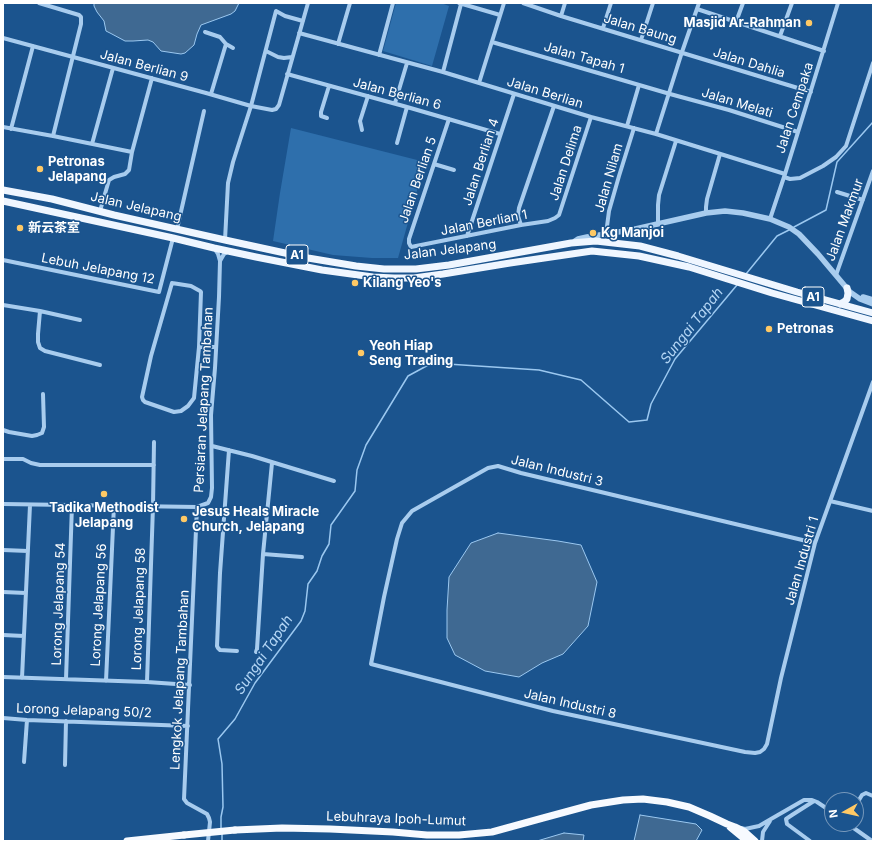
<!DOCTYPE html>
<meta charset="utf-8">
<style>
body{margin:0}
#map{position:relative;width:876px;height:844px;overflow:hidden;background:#1b548e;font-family:Inter,sans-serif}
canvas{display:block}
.frame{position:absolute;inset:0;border:4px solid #fff;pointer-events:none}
.north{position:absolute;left:824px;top:792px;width:40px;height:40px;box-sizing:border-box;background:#1b548e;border:1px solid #7698bb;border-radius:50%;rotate:262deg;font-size:11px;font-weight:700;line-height:16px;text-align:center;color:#fff}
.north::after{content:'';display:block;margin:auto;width:14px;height:18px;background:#ffc965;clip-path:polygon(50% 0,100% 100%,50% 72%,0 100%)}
</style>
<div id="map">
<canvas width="876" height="844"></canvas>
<div class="frame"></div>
<div class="north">N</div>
</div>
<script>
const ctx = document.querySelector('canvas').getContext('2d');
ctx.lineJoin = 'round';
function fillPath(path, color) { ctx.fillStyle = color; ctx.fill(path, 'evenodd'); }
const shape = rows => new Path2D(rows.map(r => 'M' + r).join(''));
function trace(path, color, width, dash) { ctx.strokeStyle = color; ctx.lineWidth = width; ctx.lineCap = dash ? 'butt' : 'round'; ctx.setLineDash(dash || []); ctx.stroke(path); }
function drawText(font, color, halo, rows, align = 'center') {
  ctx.font = font + ' Inter,"Noto Sans SC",sans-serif'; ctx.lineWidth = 3; ctx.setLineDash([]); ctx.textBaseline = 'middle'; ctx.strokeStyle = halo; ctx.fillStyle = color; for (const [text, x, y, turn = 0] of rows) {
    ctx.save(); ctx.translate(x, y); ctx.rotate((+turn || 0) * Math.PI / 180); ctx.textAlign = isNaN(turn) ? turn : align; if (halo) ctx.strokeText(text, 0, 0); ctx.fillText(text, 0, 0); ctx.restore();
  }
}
const green = shape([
 [396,3,441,3,449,6,432,66,383,51],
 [291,128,425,162,398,258,372,258,333,255,273,241,280,193]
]);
const water = shape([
 [94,3,239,3,235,11,231,14,201,25,197,34,194,45,185,53,181,54,161,51,153,42,148,40,133,41,125,41,110,33,106,31,104,21,97,12,94,6,94,3],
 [498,533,558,541,581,545,597,582,588,626,563,654,542,663,519,677,485,671,455,655,447,638,447,610,449,577,471,543,498,533],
 [640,815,696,824,702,830,696,841,634,841,640,815],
 [564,833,584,835,583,841,537,841,564,833]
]);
const stream = shape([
 [794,227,826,210,837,162,873,122],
 [746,274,777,236,789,230],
 [221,829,221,817,223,807,222,764,218,739,235,719,255,683,301,621,305,611,308,584,317,571,322,556,329,544,331,525,355,491,357,470,366,445,408,376,432,363,539,370,581,380,629,422,647,420,651,404,675,359,737,285],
 [222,833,222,841]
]);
const minor = shape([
 [39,3,79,15,81,17,81,24,53,136],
 [459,3,500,15],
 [523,3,561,16,811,92],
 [697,9,824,51],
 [561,16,565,3],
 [736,22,743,3],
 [603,28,611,3],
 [205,32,220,37,226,44,233,48],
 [299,33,443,72,591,117,656,134,785,174],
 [780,36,792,3],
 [3,38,206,93,251,106,272,110,276,109,279,105,308,3],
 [641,40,653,3],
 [492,42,670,94,729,110,798,132],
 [338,44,350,3],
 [266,51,278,57,284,58,292,57],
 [379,55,393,3],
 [443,72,461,4],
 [287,74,407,107,500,134],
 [479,83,504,3],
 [211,94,226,44],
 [395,103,407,63],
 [327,118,321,116,321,112,329,86],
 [449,119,409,239,409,243,411,247,521,225,548,221,555,218,559,215,591,117],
 [627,126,639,85],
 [3,127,53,136,132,152],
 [11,129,33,46],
 [362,130,360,121,368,96],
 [656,134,682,52,699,3],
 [397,143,407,107],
 [92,144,113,68],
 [434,164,454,170],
 [784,177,790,179,800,178,823,166,836,157,846,146,873,63],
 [837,192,863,200],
 [100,211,109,180,114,177,125,174,129,170,132,152,152,78],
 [706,213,706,207,707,199,720,154],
 [770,219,785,174,838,3],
 [658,224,658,205,659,195,676,141],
 [521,225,518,216,519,208,554,106],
 [177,229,204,111],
 [606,234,609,211,619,176,634,128],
 [467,236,514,94],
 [225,240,228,183,233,162,251,106,276,11,285,16,303,21],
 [3,260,159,292,173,238],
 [220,261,224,254,229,251],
 [836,275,873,171],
 [172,283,191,286,200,291,201,292,199,347,194,398,188,406,181,411,174,412,145,402,143,400,142,397,151,356,172,283],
 [3,305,40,311,80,320],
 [40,311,38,334,38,342,40,348,45,351,100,365],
 [199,347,216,347],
 [3,430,9,432,32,436,37,435,42,433,44,427,43,394],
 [212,446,252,456,334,481],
 [229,450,220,573,217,646,218,648,220,650,237,651],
 [3,459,23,459,31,463,40,465,154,465],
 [830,501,873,511],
 [3,504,197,507,208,503,211,497,212,488,211,415,215,368,219,297,220,261,218,254,214,248],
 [197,507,184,799,187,803,207,814,209,818,210,822,208,841],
 [815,543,521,473,498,466,488,468,412,511,402,523,397,539,384,597,371,664,553,711,745,752,755,753,760,752,764,749,767,744,781,678,815,543,873,382],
 [3,550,28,551],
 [263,554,302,557],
 [3,592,26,593],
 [3,635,24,636],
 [256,652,257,649,263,554,272,463],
 [3,677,147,682,190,685],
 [22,678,30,505],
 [66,679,72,505],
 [106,681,114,505],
 [147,682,153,506,154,442],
 [3,718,27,720,188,726],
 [24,762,27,720],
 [65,765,66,721],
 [856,805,862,795,866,793,873,796],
 [848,824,872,841],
 [741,828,745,829,759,826,771,819,804,800,812,800,817,802,832,812],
 [762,841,763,832,770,821],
 [810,841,787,824,786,819,792,815,814,801]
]);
const tertiary = shape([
 [575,241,578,239,587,237,631,230,706,213,725,211,743,213,770,219,789,227,799,234,818,254,850,292,860,299,873,304],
 [863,297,873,300]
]);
const primary = shape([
 [3,190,52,199,114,215,225,240,308,258,356,266,384,269,416,269,449,265,571,243,596,241,640,246,678,256,797,292,873,313],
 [3,201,173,238,214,248,256,257,322,270,373,277,394,278,414,278,443,274,510,263,592,251,639,256,689,267,772,293,873,321],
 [840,304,844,302,847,299,848,293,847,288]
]);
const trunk = shape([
 [730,827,747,841],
 [235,830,282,828,330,829,393,832,427,835,459,835,492,832,543,818,591,805,623,800,643,799,667,802,689,807,710,816,727,824,735,827,745,832,755,841],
 [127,841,184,835]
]);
const trunkBridge = shape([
 [184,835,235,830]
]);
const markers = [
 [809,23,4,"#ffc965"],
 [40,169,4,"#ffc965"],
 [20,228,4,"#ffc965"],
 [593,233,4,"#ffc965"],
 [355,283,4,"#ffc965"],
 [769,329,4,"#ffc965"],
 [361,353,4,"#ffc965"],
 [104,494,4,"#ffc965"],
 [184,519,4,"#ffc965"]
];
const shields = [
 [297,255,22],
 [813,297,22]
];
const shieldNames = [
 ["A1",297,255],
 ["A1",813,297]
];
const poiNames = [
 ["Masjid Ar-Rahman",801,23,"right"],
 ["Petronas",48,162],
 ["Jelapang",48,177],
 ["新云茶室",28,228],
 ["Kg Manjoi",601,233],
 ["Kilang Yeo's",363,283],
 ["Petronas",777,329],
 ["Yeoh Hiap",369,346],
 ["Seng Trading",369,361],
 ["Tadika Methodist",104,508,"center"],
 ["Jelapang",104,523,"center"],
 ["Jesus Heals Miracle",192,512],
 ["Church, Jelapang",192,527]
];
const streetNames = [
 ["Jalan Baung",640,29,17],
 ["Jalan Tapah 1",584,58,16],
 ["Jalan Dahlia",749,63,17],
 ["Jalan Berlian 9",144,66,15],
 ["Jalan Berlian",545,93,17],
 ["Jalan Berlian 6",397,94,15],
 ["Jalan Melati",737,103,17],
 ["Jalan Cempaka",795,108,-72],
 ["Jalan Berlian 4",481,162,-72],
 ["Jalan Delima",566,163,-72],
 ["Jalan Nilam",609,178,-74],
 ["Jalan Berlian 5",418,180,-71],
 ["Jalan Jelapang",136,207,13],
 ["Jalan Makmur",845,220,-70],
 ["Jalan Berlian 1",484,223,-11],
 ["Jalan Jelapang",450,250,-7],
 ["Lebuh Jelapang 12",98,269,11],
 ["Persiaran Jelapang Tambahan",204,400,-87],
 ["Jalan Industri 3",557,471,14],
 ["Jalan Industri 1",802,561,-74],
 ["Lorong Jelapang 54",59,604,-88],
 ["Lorong Jelapang 56",99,605,-87],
 ["Lorong Jelapang 58",139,609,-88],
 ["Lengkok Jelapang Tambahan",180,680,-87],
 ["Jalan Industri 8",570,704,13],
 ["Lorong Jelapang 50/2",84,711,2],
 ["Lebuhraya Ipoh-Lumut",396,819,2]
];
const waterNames = [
 ["Sungai Tapah",692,326,-52],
 ["Sungai Tapah",264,655,-56]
];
fillPath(green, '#2e6fac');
fillPath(water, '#3f6992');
trace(water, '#9bc8f0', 1);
trace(stream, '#9bc8f0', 1.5);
trace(minor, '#a8ccee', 4);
trace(tertiary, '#a8ccee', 5.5);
trace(primary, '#eff6ff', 7);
trace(trunk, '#f7faff', 7);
trace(trunkBridge, '#f7faff', 7);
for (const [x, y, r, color] of markers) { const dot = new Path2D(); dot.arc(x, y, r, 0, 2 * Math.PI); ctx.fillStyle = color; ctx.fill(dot); trace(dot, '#1b548e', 1.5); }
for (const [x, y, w] of shields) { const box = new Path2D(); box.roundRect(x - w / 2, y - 10, w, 20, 3); ctx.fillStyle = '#1b548e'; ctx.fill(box); trace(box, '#fff', 1); }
drawText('bold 12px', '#fff', null, shieldNames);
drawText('bold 13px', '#fff', '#1b548e', poiNames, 'left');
drawText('13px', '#fff', '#1b548e', streetNames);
drawText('italic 14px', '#b4d6f5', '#1b548e', waterNames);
</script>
